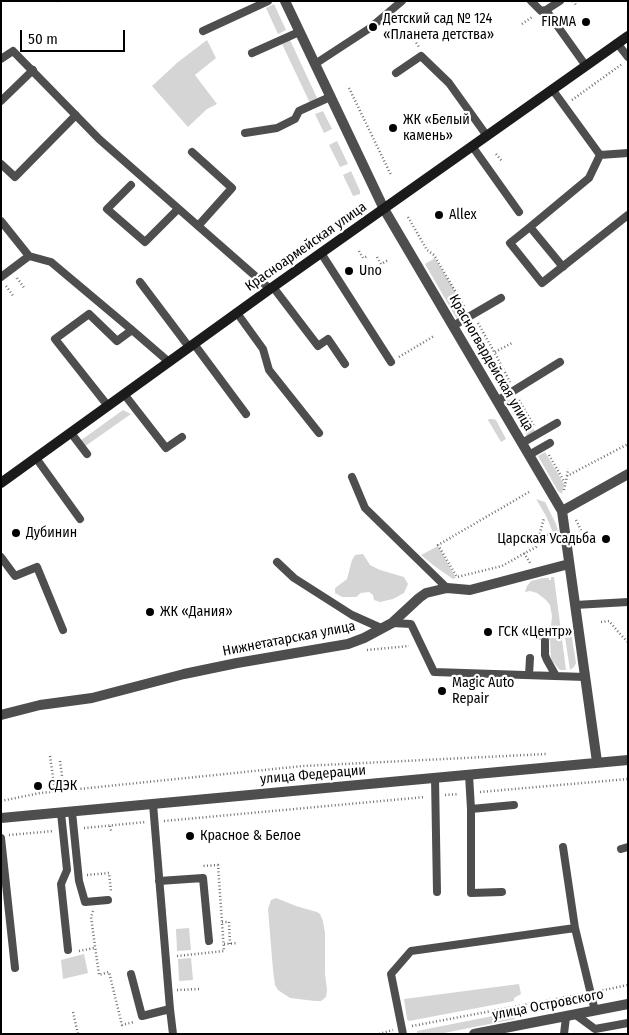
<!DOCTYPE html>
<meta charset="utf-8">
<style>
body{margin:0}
#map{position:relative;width:629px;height:1035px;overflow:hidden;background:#fff;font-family:"Fira Sans Condensed",sans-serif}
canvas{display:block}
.frame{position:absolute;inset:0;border:2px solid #000;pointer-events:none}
.scale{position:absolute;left:20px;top:30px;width:105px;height:22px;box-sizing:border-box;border:2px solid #000;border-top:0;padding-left:6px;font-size:15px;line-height:18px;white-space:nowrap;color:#000;-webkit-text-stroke:4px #fff;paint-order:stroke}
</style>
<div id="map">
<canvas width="629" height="1035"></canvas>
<div class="frame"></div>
<div class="scale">50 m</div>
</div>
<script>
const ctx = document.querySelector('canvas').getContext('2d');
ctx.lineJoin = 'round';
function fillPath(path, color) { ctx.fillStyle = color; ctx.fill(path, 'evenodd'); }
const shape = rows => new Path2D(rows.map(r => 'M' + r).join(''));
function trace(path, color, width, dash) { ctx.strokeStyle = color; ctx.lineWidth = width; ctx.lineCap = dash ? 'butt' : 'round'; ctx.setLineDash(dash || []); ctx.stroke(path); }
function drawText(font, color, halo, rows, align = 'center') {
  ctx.font = font + ' "Fira Sans Condensed",sans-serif'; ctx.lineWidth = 4.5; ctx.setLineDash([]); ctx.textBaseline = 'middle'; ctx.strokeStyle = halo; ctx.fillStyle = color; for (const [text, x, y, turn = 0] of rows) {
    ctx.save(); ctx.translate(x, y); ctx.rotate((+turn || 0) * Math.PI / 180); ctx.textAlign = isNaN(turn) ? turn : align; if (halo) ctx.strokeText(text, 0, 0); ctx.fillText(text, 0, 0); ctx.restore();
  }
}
const green = shape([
 [274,4,286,30,278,34,266,8],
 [207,40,216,58,195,75,217,104,207,109,188,127,152,86,178,62],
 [290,40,318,100,310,103,282,44],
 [323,111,332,129,324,133,315,114],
 [337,141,348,164,340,167,329,145],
 [351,171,360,191,360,194,353,196,343,175],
 [435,258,469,315,458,321,425,264],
 [515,397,535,431,527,436,507,401],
 [123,410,131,414,84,447,80,441],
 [489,419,493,419,496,420,506,439,501,442,488,420],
 [545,452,564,484,562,494,558,491,538,456],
 [536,499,545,502,556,524,561,543,558,544,546,516],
 [438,546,456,578,453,579,433,565,421,555],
 [363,554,370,565,380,570,404,577,408,584,404,593,393,599,380,602,374,600,373,595,369,592,361,593,356,597,342,597,335,593,335,588,347,579,352,560,355,555],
 [551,577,554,577,566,670,560,670,558,668,551,659,550,640,537,640,547,633,551,626,552,616,550,605,546,600,537,593,530,591,525,592,527,586,531,581,543,578,549,578,549,580,551,580],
 [564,631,569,633,572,638,576,663,574,667,570,670],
 [276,898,296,906,317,912,320,914,323,921,325,933,325,974,327,990,326,997,321,1001,315,1001,290,998,278,990,275,985,273,970,268,909,271,900],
 [189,928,191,950,177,951,176,929],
 [84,954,88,973,63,979,61,960],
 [191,958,193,980,179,981,178,959],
 [519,984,521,994,514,998,514,1001,409,1021,407,1019,404,999],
 [513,1012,515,1019,439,1034,417,1034,417,1031]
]);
const path = shape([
 [57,1,58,1],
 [573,1,576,5],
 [522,24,532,17],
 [405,32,408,31,419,47],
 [349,88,391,175],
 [572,100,622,64],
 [496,154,502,161],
 [408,217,427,250,434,255,465,308],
 [359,251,363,258,368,256],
 [377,257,381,264,388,260],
 [17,278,25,289],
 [6,286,14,297],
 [478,323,497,357,510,382],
 [495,352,512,343],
 [399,357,434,336],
 [519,400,534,426],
 [549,455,565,483],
 [567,476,568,469],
 [564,490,567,476,628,444],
 [529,492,438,545,457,577,502,566,536,547,544,518],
 [576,520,581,530],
 [540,534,552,535],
 [524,553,530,563],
 [601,622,609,621,621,635,628,642],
 [367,650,409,646],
 [50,756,55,792],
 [60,761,64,791],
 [480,792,628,779],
 [445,795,459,794],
 [1,801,40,793,303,766,546,754],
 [164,821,425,797],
 [110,826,111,831],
 [84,828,146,822],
 [9,835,54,831],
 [87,875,109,873,111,891],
 [93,911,91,917,99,975,109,972,122,1025,134,1022],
 [222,922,229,922,230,944],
 [224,944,238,943],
 [79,951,94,948],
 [177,956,224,951,218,865,202,866],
 [177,990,199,989],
 [599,991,628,985],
 [73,1012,78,1034],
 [412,1026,582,994],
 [379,1034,393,1030]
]);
const service = shape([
 [531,1,541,11,546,10,560,1],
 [546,10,586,66],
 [203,31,268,1],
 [617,43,628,57],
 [252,53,299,32],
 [1,59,13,51,99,139,270,289],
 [315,64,370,28,402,1],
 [396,73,421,56,449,83,487,136],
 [552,89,600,155,628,153],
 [1,101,33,70],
 [245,133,277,128,295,119,299,111,330,97],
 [472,146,519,212],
 [192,152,232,188,198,226],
 [1,164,15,177,76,115],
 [131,185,107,209,145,242,178,209],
 [1,221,29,256],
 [530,227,510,243,542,283,628,215],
 [321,253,391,362],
 [563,267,530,227,589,178,600,155],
 [1,277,29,256,51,262,132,330,169,362],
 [140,282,189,347],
 [273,287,318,346,328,339,345,364],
 [237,313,263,349,269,370,319,433],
 [453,326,501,298],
 [194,344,246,414],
 [124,394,166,448,182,437],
 [497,401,560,362],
 [108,406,55,339,89,314,117,341,132,330],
 [71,433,87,454],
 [522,443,557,423],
 [529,455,550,443],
 [36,458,80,519],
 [352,477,365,508,447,588],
 [1,557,15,576,37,567,63,630],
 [277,562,294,578,352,615,381,628],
 [575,605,628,602],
 [392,623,411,624,434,672,585,677],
 [545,641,545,655,547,660,556,676],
 [529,675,530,658],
 [469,775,471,809,514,805],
 [435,778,437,892],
 [153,804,170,1009],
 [471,809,471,893,502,892],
 [72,812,79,881,85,902,108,900],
 [61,813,67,870,61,884,68,950],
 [1,838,15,968],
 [563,847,575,928,595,1011],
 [621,849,628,847],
 [159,881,203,878,209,941],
 [131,974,142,1016,170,1009,173,1034],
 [576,1015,595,1029,628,1023],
 [403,1034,391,974,411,951,575,928],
 [564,1034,566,1017]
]);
const minor = shape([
 [285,1,384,209,562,511,597,762],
 [562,511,628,474],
 [1,715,40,705,92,698,184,674,237,663,348,644,364,638,392,623,419,598,426,593,447,588,470,590,569,564],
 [1,818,628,760],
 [474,1034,628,1004]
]);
const secondary = shape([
 [1,483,270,289,628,36]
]);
const markers = [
 [586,22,5,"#000"],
 [373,27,5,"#000"],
 [393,128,5,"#000"],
 [439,215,5,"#000"],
 [349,271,5,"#000"],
 [16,533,5,"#000"],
 [606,539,5,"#000"],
 [150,612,5,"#000"],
 [488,632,5,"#000"],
 [442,691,5,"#000"],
 [38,786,5,"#000"],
 [190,836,5,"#000"]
];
const poiNames = [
 ["Детский сад № 124",383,19],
 ["«Планета детства»",383,35],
 ["FIRMA",576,22,"right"],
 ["ЖК «Белый",403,120],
 ["камень»",403,136],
 ["Allex",449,215],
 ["Uno",359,271],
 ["Дубинин",26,533],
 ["Царская Усадьба",596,539,"right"],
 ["ЖК «Дания»",160,612],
 ["ГСК «Центр»",498,632],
 ["Magic Auto",452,683],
 ["Repair",452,699],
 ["СДЭК",48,786],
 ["Красное & Белое",200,836]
];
const streetNames = [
 ["Красноармейская улица",306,247,-35],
 ["Красногвардейская улица",491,363,60],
 ["Нижнетатарская улица",289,639,-11],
 ["улица Федерации",313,775,-5],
 ["улица Островского",548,1005,-11]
];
fillPath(green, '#d5d5d5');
trace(path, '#707070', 2.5, [1, 2.5]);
trace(service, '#4e4e4e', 8);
trace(minor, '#4e4e4e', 10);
trace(secondary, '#1b1b1b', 10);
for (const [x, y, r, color] of markers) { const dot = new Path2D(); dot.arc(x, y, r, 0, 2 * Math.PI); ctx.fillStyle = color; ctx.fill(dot); trace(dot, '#fff', 2); }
drawText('14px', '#000', '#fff', poiNames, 'left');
drawText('14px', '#000', '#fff', streetNames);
</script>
